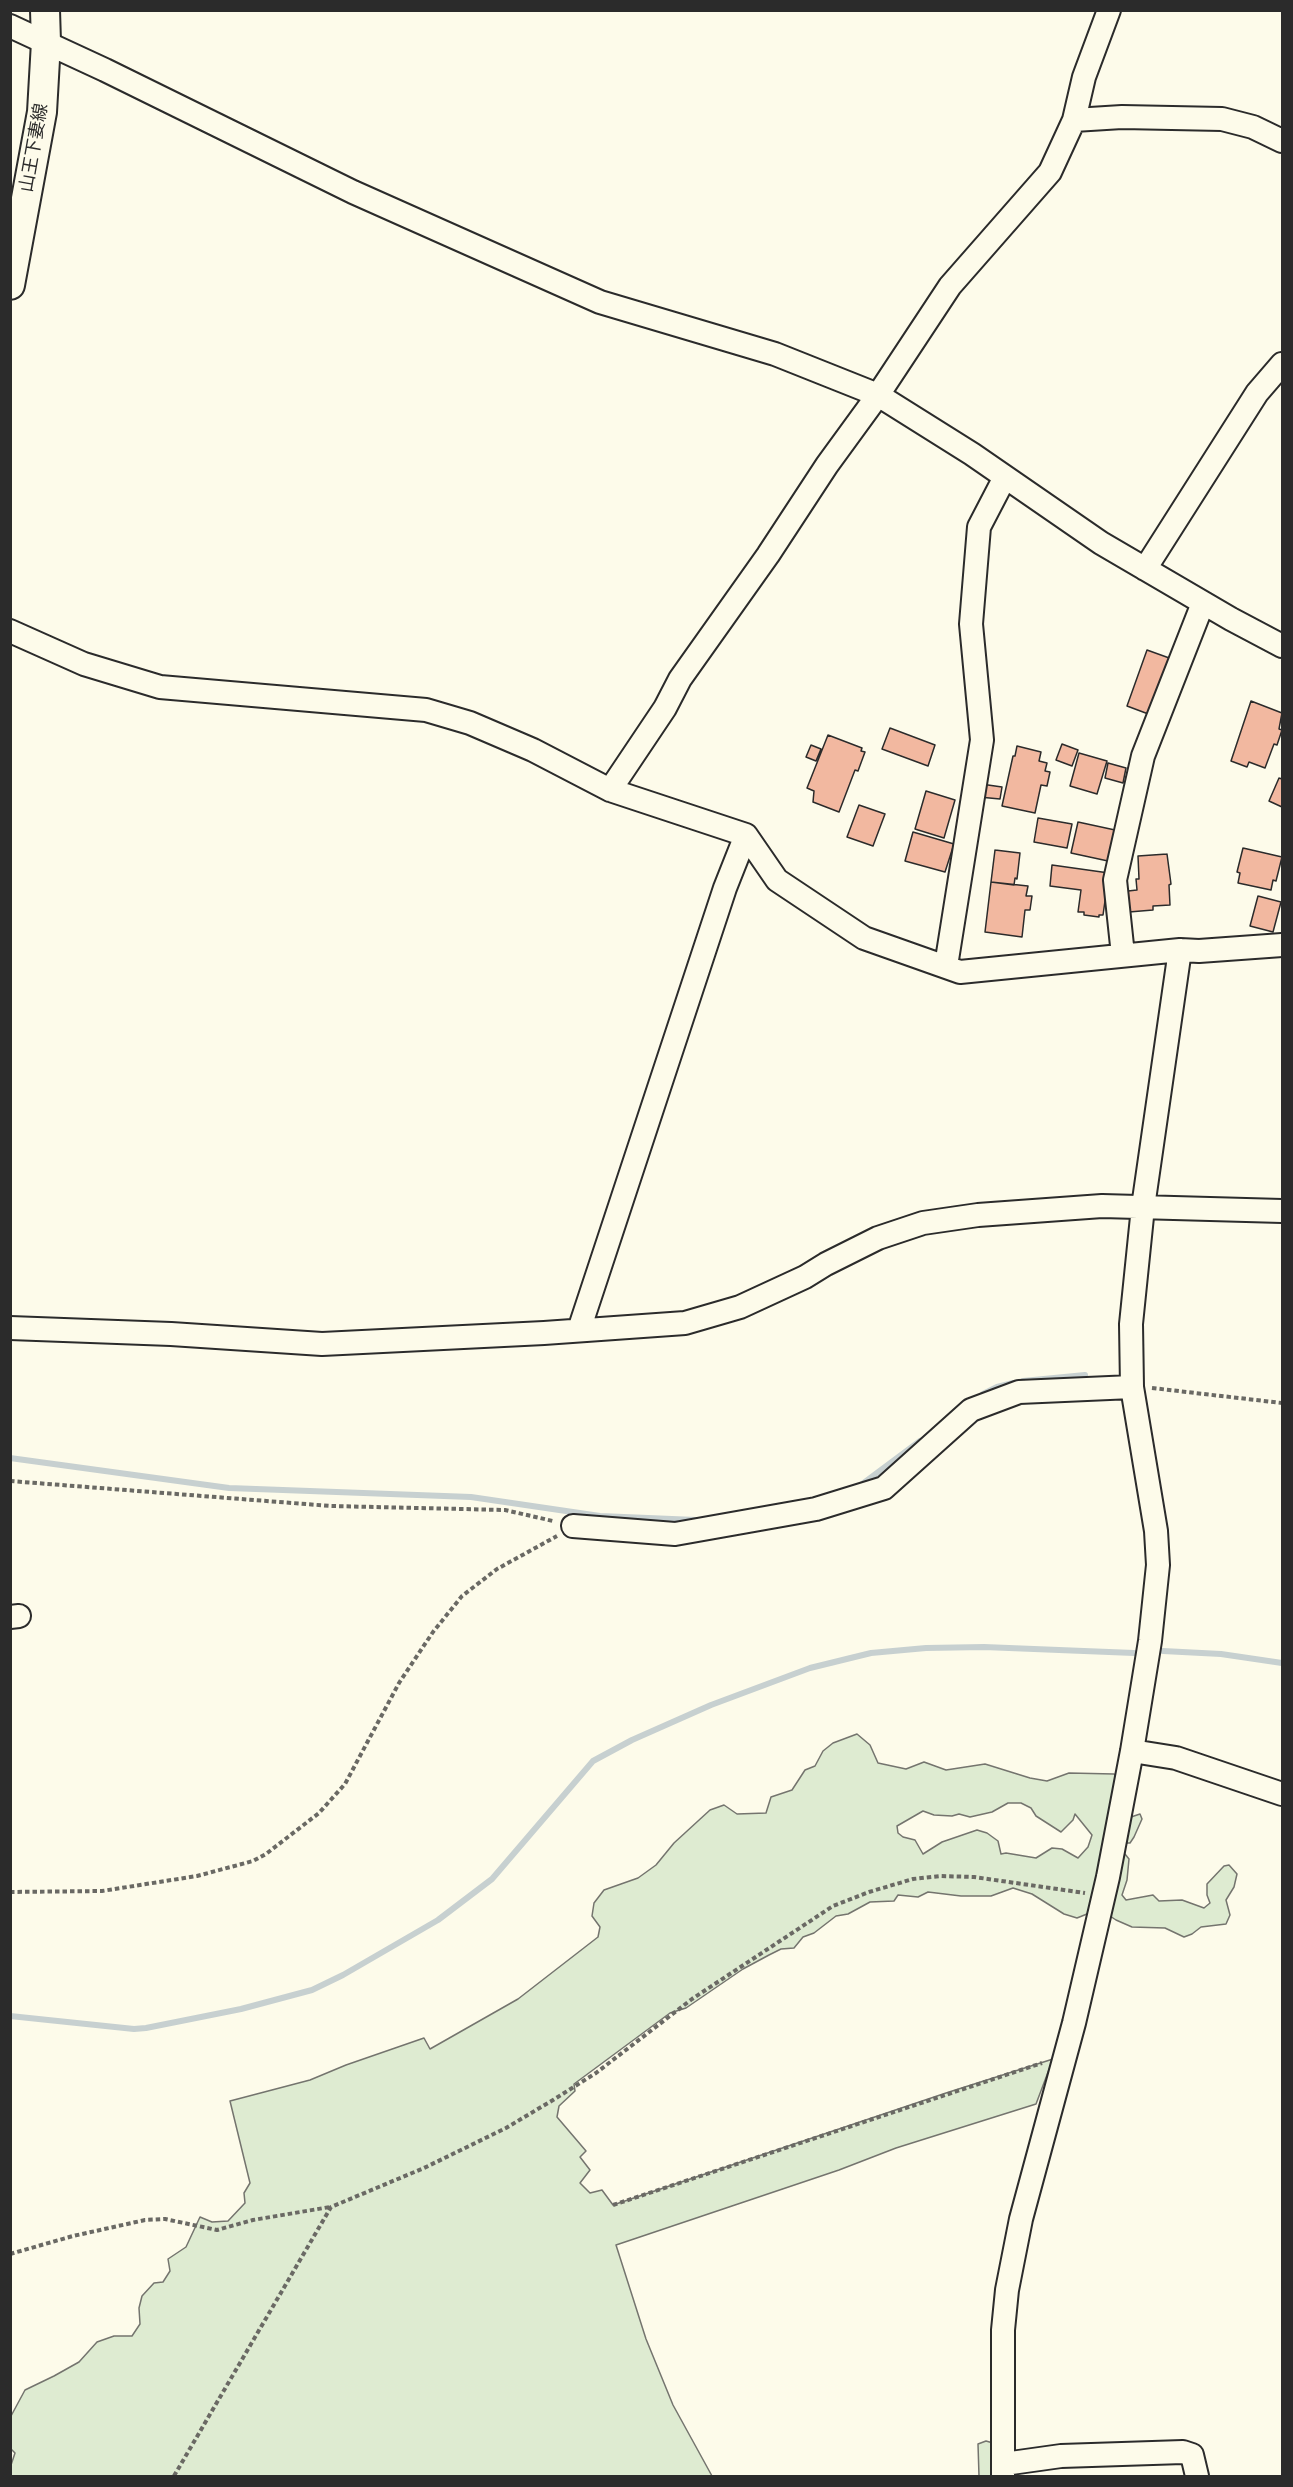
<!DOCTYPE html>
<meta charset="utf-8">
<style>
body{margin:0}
#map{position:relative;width:1293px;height:2487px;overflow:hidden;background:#fdfbea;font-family:"Sofia Sans Condensed",sans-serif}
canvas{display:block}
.frame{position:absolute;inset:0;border:12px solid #2b2b2b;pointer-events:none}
</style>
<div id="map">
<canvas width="1293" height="2487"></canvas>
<div class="frame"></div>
</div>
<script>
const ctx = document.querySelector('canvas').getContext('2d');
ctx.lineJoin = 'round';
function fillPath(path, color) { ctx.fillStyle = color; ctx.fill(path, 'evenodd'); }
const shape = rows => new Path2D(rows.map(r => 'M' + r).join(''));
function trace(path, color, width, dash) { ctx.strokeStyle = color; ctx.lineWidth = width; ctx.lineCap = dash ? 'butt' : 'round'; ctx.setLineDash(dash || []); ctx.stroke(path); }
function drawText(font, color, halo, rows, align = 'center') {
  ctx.font = font + ' "Sofia Sans Condensed","Noto Sans JP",sans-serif'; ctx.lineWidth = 4.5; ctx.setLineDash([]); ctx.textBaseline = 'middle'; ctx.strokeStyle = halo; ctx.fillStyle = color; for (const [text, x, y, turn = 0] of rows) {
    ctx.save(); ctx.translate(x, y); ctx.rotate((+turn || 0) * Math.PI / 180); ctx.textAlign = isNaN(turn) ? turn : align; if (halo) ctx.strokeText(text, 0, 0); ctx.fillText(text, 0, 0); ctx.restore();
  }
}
const green = shape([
 [857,1734,870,1745,878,1763,906,1769,924,1762,946,1770,985,1764,1030,1778,1047,1781,1069,1773,1114,1774,1124,1783,1125,1819,1140,1814,1142,1819,1134,1837,1130,1843,1120,1843,1117,1855,1125,1854,1129,1859,1127,1880,1122,1895,1126,1900,1153,1895,1159,1901,1182,1900,1204,1908,1210,1903,1207,1895,1207,1884,1224,1866,1229,1865,1237,1874,1234,1887,1226,1900,1230,1915,1226,1924,1201,1927,1192,1934,1184,1937,1165,1928,1132,1927,1116,1920,1095,1906,1087,1914,1077,1918,1064,1914,1032,1894,1013,1888,991,1896,961,1896,928,1892,918,1897,898,1895,894,1901,870,1902,848,1914,836,1916,814,1933,803,1937,794,1948,781,1949,769,1955,743,1969,686,2008,670,2013,574,2084,575,2091,559,2106,557,2117,586,2151,580,2157,590,2170,580,2183,590,2193,602,2190,613,2205,946,2093,1053,2059,1036,2104,896,2148,839,2170,616,2245,646,2339,673,2405,712,2476,11,2476,11,2465,15,2453,11,2449,11,2416,25,2390,54,2376,79,2362,97,2342,114,2336,132,2336,140,2324,139,2308,142,2296,154,2283,163,2282,170,2271,168,2259,186,2247,200,2217,212,2222,228,2221,245,2203,244,2193,250,2183,230,2101,310,2080,346,2065,424,2038,430,2049,518,1999,598,1937,600,1927,592,1916,594,1903,604,1890,638,1878,656,1865,674,1843,710,1810,724,1805,737,1814,766,1813,771,1797,792,1790,805,1770,815,1766,823,1751,833,1743,857,1734],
 [1008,1803,1021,1803,1031,1808,1036,1816,1061,1832,1073,1820,1075,1814,1092,1835,1088,1847,1078,1858,1062,1849,1052,1848,1036,1858,1006,1853,1001,1854,998,1841,987,1833,977,1830,942,1842,923,1854,915,1840,903,1837,898,1833,897,1826,923,1811,934,1815,952,1816,959,1814,970,1817,992,1812,1008,1803],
 [986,2441,993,2443,994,2476,979,2476,978,2444,986,2441]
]);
const stream = shape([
 [1023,1381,1085,1375],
 [983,1394,997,1387,1013,1383],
 [10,1458,229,1488,471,1497,600,1516,696,1520],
 [861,1485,920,1441],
 [1163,1651,1221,1654,1282,1663],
 [10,2016,134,2029,146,2028,241,2009,312,1990,343,1975,438,1920,492,1879,593,1761,632,1740,711,1705,810,1668,871,1653,926,1648,984,1647,1134,1653]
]);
const building = shape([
 [1147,650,1172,659,1151,715,1127,706,1147,650],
 [1251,701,1282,713,1279,729,1282,730,1277,745,1274,744,1265,768,1249,762,1247,767,1231,761,1251,701],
 [890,728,935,745,928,766,882,749,890,728],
 [828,735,862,748,861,751,865,752,858,771,855,770,839,812,813,802,814,791,807,788,828,735],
 [1062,744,1078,750,1072,766,1056,760,1062,744],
 [811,745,821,749,816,761,806,757,811,745],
 [1017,746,1041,752,1039,761,1047,763,1045,771,1050,772,1047,786,1041,785,1035,813,1002,806,1013,756,1015,756,1017,746],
 [1079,753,1107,761,1097,794,1070,786,1079,753],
 [1108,763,1126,768,1123,783,1105,778,1108,763],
 [1279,778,1282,779,1282,807,1269,801,1279,778],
 [981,784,1002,787,1000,799,979,797,981,784],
 [926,791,955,800,944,838,915,829,926,791],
 [859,805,885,814,873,846,847,837,859,805],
 [1038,818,1072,824,1067,848,1034,842,1038,818],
 [1078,822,1115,830,1108,861,1071,853,1078,822],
 [913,832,954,844,945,872,905,861,913,832],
 [1243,848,1282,857,1276,881,1273,880,1271,890,1238,883,1240,873,1237,872,1243,848],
 [995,850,1020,853,1017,879,1015,878,1014,885,991,882,995,850],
 [1167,854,1171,884,1169,885,1170,905,1153,906,1153,910,1129,912,1128,891,1137,890,1136,879,1139,879,1138,856,1167,854],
 [1052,865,1109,873,1103,915,1099,915,1099,917,1084,915,1084,912,1078,912,1081,890,1050,886,1052,865],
 [991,882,1028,886,1026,896,1032,896,1030,910,1025,910,1022,937,985,932,991,882],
 [1258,896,1281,902,1273,932,1250,926,1258,896]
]);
const path = shape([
 [1152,1388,1282,1403],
 [10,1481,331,1506,505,1510,553,1521],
 [10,1892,102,1891,197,1876,253,1861,266,1854,319,1813,345,1784,399,1683,433,1632,462,1596,497,1569,557,1536],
 [613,2205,1042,2063],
 [10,2254,73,2236,145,2220,165,2219,217,2230,253,2220,330,2207],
 [174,2476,331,2207,424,2168,506,2128,553,2100,596,2073,692,1999,833,1906,869,1892,913,1879,940,1876,974,1877,1085,1893]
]);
const minor = shape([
 [10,26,105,70,353,192,600,302,775,354,878,395,972,454,1101,543,1231,619,1282,646],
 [1074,120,1122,117,1222,119,1253,127,1282,141],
 [1145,569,1257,393,1282,364],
 [10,631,84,664,160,687,426,710,470,723,533,750,610,790,746,835,777,880,864,938,960,972,1180,950,1199,951,1282,945],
 [610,790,665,708,680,679,768,555,827,465,878,395,950,286,1050,172,1074,120,1084,77,1109,10],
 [1123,955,1115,880,1143,756,1203,603],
 [946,966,982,740,971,624,979,527,1005,477],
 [10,1328,171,1334,322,1344,544,1333,685,1323,740,1307,805,1277,826,1264,878,1238,923,1223,978,1215,1102,1206,1282,1211],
 [579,1330,725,888,746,835],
 [573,1526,675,1534,816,1509,884,1488,971,1410,1019,1392,1132,1387],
 [10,1617,19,1616],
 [1132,1751,1176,1758,1282,1794],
 [1004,2464,1061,2456,1183,2452,1192,2455,1197,2476],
 [1003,2476,1003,2330,1007,2290,1021,2219,1074,2023,1108,1877,1132,1751,1150,1641,1158,1565,1156,1531,1132,1387,1131,1324,1143,1207,1180,950]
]);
const major = shape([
 [10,285,42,112,46,42,45,10]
]);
const streetNames = [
 ["山王下妻線",35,148,-80]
];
fillPath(green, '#deebd1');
trace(green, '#74746e', 1.5);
trace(stream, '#c7d0d0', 6);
fillPath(building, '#f2b8a0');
trace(building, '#2b2b2b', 1.5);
trace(minor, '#2b2b2b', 26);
trace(major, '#2b2b2b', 32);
trace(path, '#6a6964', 4, [4.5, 3]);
trace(minor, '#fdfbea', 22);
trace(major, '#fdfbea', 28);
drawText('18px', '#2b2b2b', '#fdfbea', streetNames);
</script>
